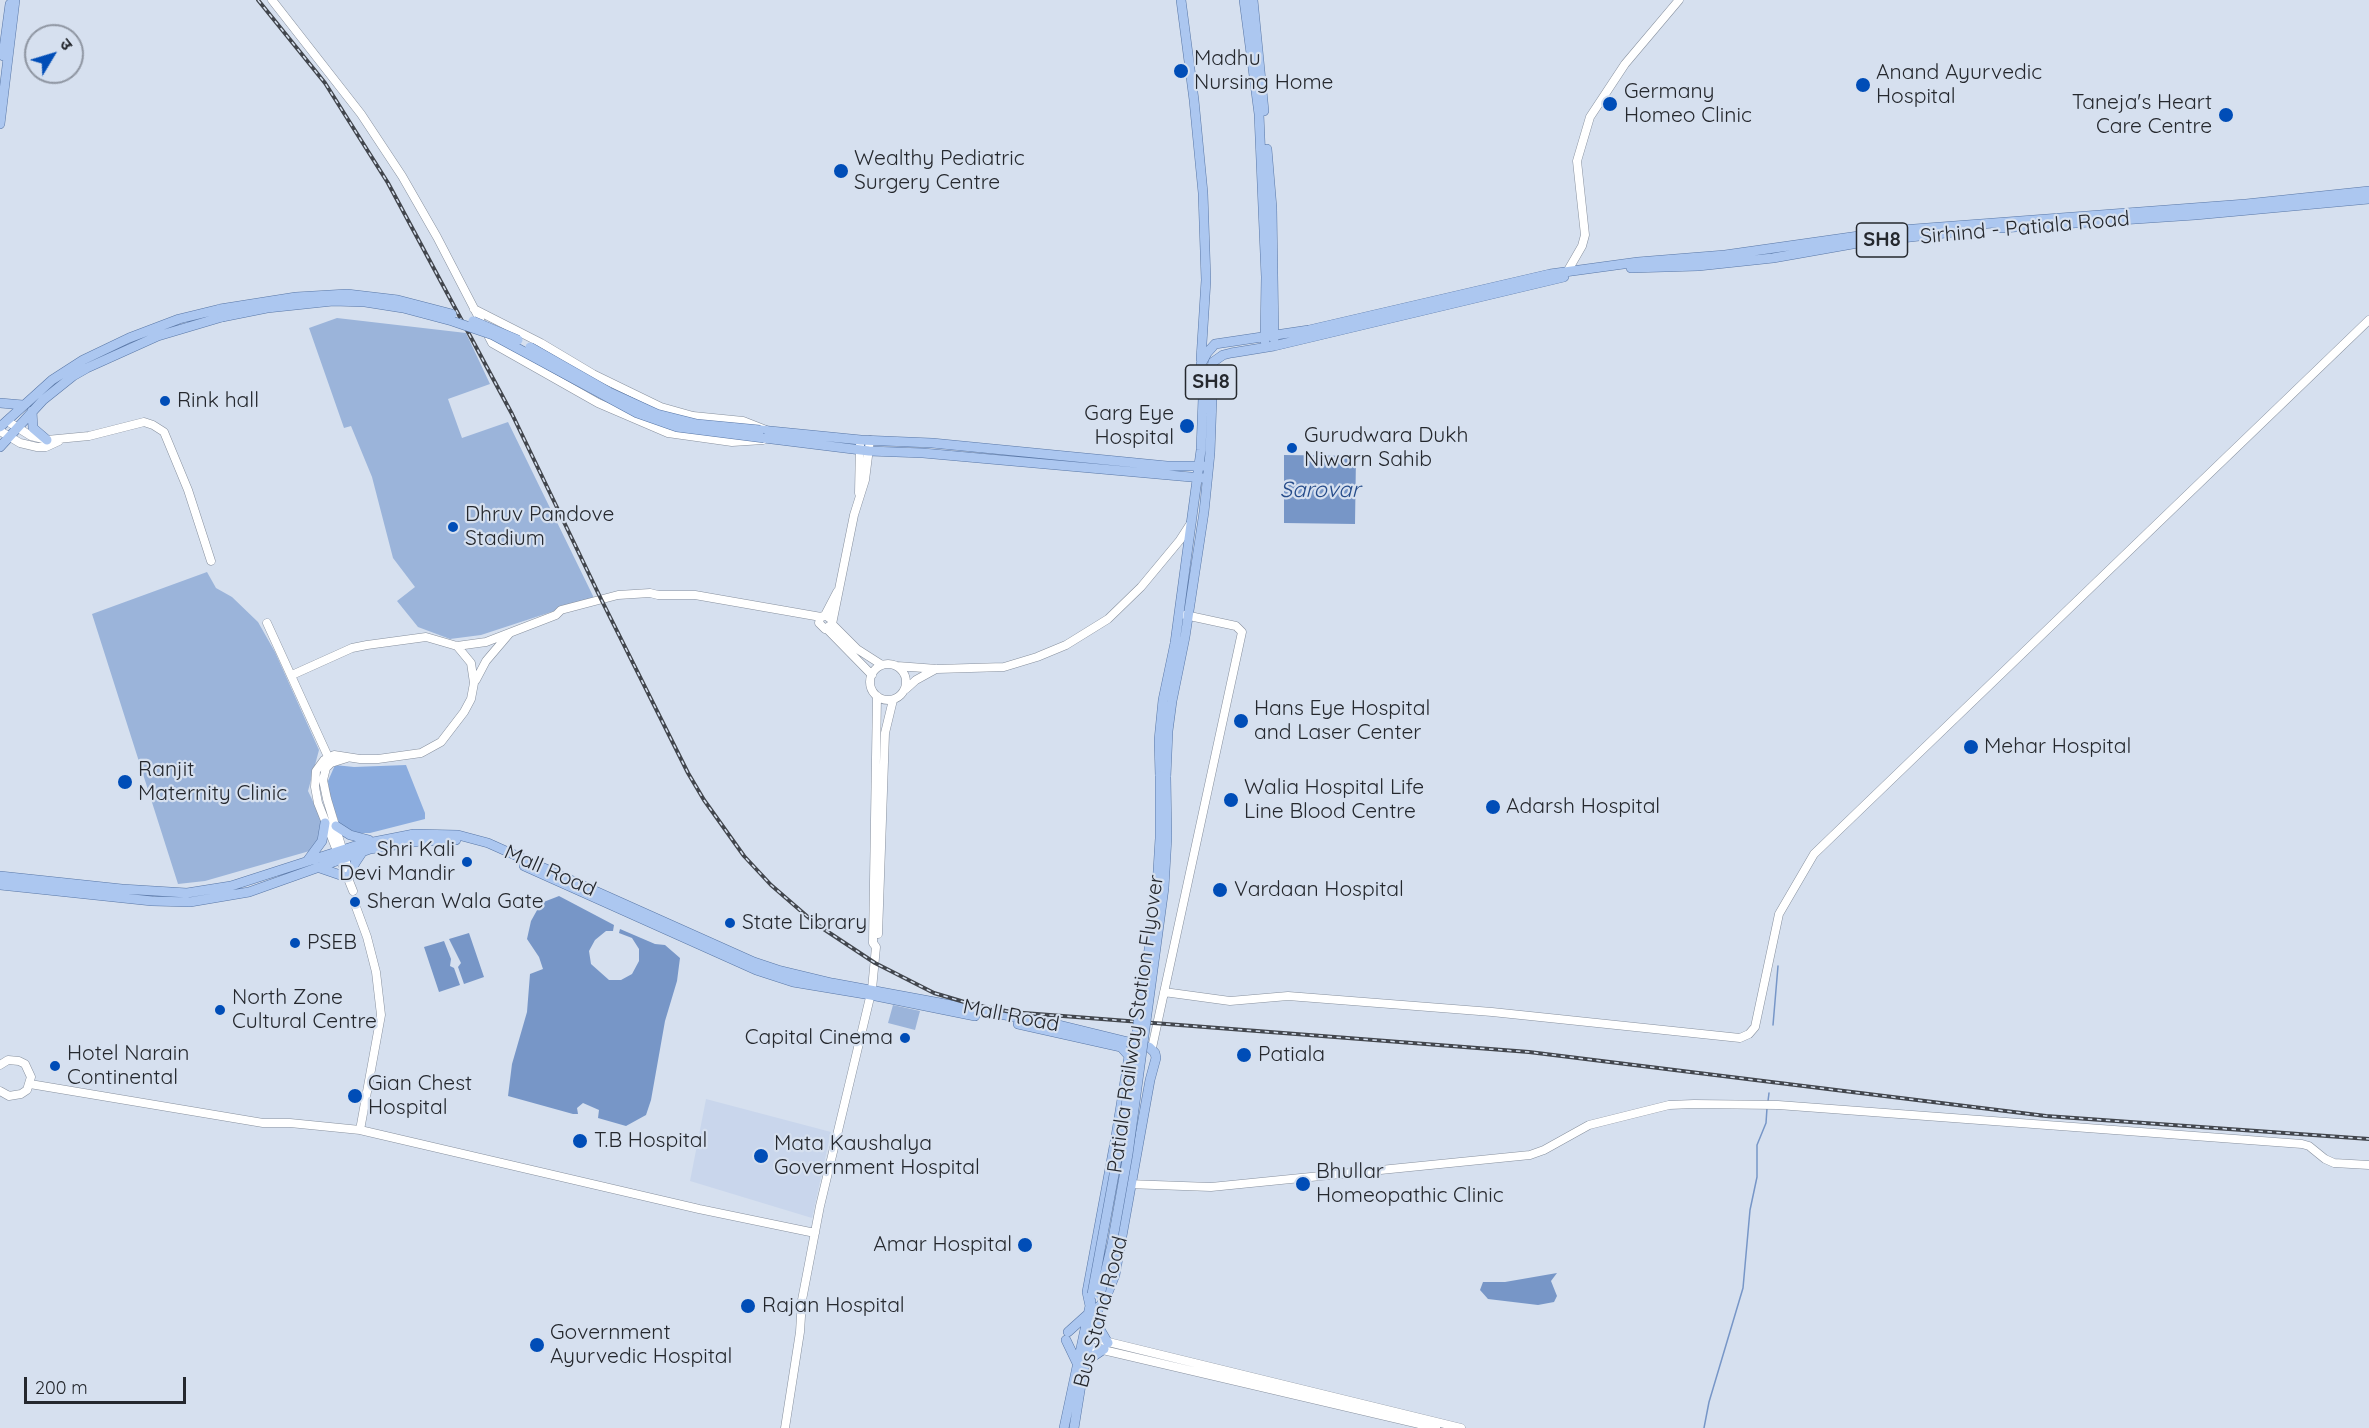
<!DOCTYPE html>
<meta charset="utf-8">
<style>
body{margin:0}
#map{position:relative;width:2369px;height:1428px;overflow:hidden;background:#d6e0ef;font-family:Quicksand,"Noto Sans Devanagari",sans-serif}
canvas{display:block}
.north{position:absolute;left:24px;top:24px;width:60px;height:60px;box-sizing:border-box;background:#d6e0ef;border:2px solid #8f96a2;border-radius:50%;rotate:52deg;font-size:16px;font-weight:700;line-height:24px;text-align:center;color:#25282e}
.north::after{content:'';display:block;margin:auto;width:21px;height:27px;background:#004db7;clip-path:polygon(50% 0,100% 100%,50% 72%,0 100%)}
.scale{position:absolute;left:24px;top:1377px;width:162px;height:27px;box-sizing:border-box;border:3px solid #25282e;border-top:0;padding-left:8px;font-size:18px;line-height:21px;white-space:nowrap;color:#25282e;-webkit-text-stroke:4px #d6e0ef;paint-order:stroke}
</style>
<div id="map">
<canvas width="2369" height="1428"></canvas>
<div class="north">उ</div>
<div class="scale">200 m</div>
</div>
<script>
const ctx = document.querySelector('canvas').getContext('2d');
ctx.lineJoin = 'round';
function fillPath(path, color) { ctx.fillStyle = color; ctx.fill(path, 'evenodd'); }
const shape = rows => new Path2D(rows.map(r => 'M' + r).join(''));
function trace(path, color, width, dash) { ctx.strokeStyle = color; ctx.lineWidth = width; ctx.lineCap = dash ? 'butt' : 'round'; ctx.setLineDash(dash || []); ctx.stroke(path); }
function drawText(font, color, halo, rows, align = 'center') {
  ctx.font = font + ' Quicksand,sans-serif'; ctx.lineWidth = 4.5; ctx.setLineDash([]); ctx.textBaseline = 'middle'; ctx.strokeStyle = halo; ctx.fillStyle = color; for (const [text, x, y, turn = 0] of rows) {
    ctx.save(); ctx.translate(x, y); ctx.rotate((+turn || 0) * Math.PI / 180); ctx.textAlign = isNaN(turn) ? turn : align; if (halo) ctx.strokeText(text, 0, 0); ctx.fillText(text, 0, 0); ctx.restore();
  }
}
const built = shape([
 [706,1099,831,1132,812,1218,690,1181]
]);
const green = shape([
 [337,318,466,333,490,384,448,399,462,438,508,422,594,598,481,635,450,639,418,627,397,601,415,587,393,558,372,477,351,426,344,428,309,328],
 [207,572,216,588,232,597,258,622,275,652,319,750,308,791,322,820,322,832,313,850,205,881,178,884,92,614],
 [893,1005,920,1011,915,1030,888,1023]
]);
const forest = shape([
 [335,765,354,767,406,765,425,813,425,819,370,833,350,833,340,825,330,800,328,781]
]);
const water = shape([
 [1284,455,1356,456,1355,524,1284,523],
 [559,896,614,925,613,931,606,931,595,940,589,951,591,964,609,980,621,980,632,974,639,961,639,949,632,938,619,933,620,929,655,944,665,945,680,958,677,981,665,1021,651,1100,646,1115,626,1126,598,1118,599,1110,583,1103,577,1108,578,1114,573,1114,508,1096,512,1064,527,1012,530,974,543,969,539,957,527,939,531,921,541,903],
 [469,933,484,977,464,984,458,967,461,963,449,939],
 [444,941,451,959,450,966,454,968,460,985,439,992,424,947],
 [1557,1273,1551,1281,1557,1296,1554,1302,1538,1305,1488,1299,1480,1290,1483,1282,1505,1282]
]);
const stream = shape([
 [1773,1025,1778,966],
 [1768,1101,1769,1093],
 [1704,1428,1709,1402,1743,1288,1750,1210,1757,1177,1757,1145,1766,1123,1767,1108]
]);
const minor = shape([
 [272,0,361,114,402,176,437,237,492,343,598,403,668,433,732,442,763,440],
 [1567,272,1582,246,1585,235,1577,161,1590,117,1625,64,1679,0],
 [474,309,541,343,593,374,661,407,693,416,743,421,766,430],
 [7,421,31,436,47,440,89,436,144,422,153,425,164,432,188,490,211,561],
 [0,431,20,443,37,447,46,447,59,441],
 [859,493,860,445],
 [825,615,837,592],
 [832,620,825,615,820,618,819,623,825,629,832,624,854,515,865,480,870,440],
 [267,623,330,761],
 [832,624,857,649,882,665],
 [827,629,872,675],
 '870 682a18 18 0 1 1 36 0a18 18 0 1 1-36 0Z',
 [897,666,937,669,1004,667,1037,657,1066,645,1108,619,1141,587,1180,540,1191,523],
 [292,675,352,648,367,645,426,637,457,646,486,642,556,615,561,610,618,595,650,593,658,595,695,595,821,617],
 [476,680,486,661,509,634],
 [906,689,916,680,936,669],
 [347,758,331,763,326,768,323,780,327,799,350,875],
 [353,891,318,803,315,787,316,771,324,760,334,755,360,759,378,759,421,753,441,742,464,712,471,699,474,683,471,663,457,646],
 [356,907,367,937,376,972,381,1015,360,1130],
 [878,934,885,733,893,700],
 [1164,992,1230,1001,1288,996,1492,1012,1740,1038,1749,1034,1755,1027,1779,914,1814,854,2369,320],
 [1152,1048,1242,632,1236,626,1185,615],
 [0,1065,8,1060,19,1061,25,1064,31,1077,27,1090,21,1094,9,1096,0,1091],
 [30,1084,263,1123,290,1123,360,1130,699,1209,815,1233],
 [1127,1184,1211,1187,1530,1155,1544,1150,1589,1125,1669,1105,1694,1104,1778,1105,2302,1144,2309,1146,2325,1159,2334,1163,2369,1165],
 [1088,1337,1461,1428],
 [1086,1346,1436,1428],
 [785,1428,800,1332,802,1300,820,1206,872,989,876,947,873,943,877,696]
]);
const major = shape([
 [1181,0,1194,100,1203,193,1206,280,1201,359],
 [1244,0,1259,114,1266,277,1265,341],
 [1253,0,1264,111],
 [3,56,10,4],
 [0,124,15,0],
 [1267,149,1272,208,1274,339],
 [2001,228,2195,215,2369,199],
 [1631,268,1698,266,1773,258,1858,243,1954,232],
 [0,403,23,405],
 [32,411,33,428,47,440],
 [0,427,52,380,83,360,129,338,179,319,220,309],
 [760,430,861,440,932,443,1167,466,1203,466],
 [764,438,869,451,923,453,1202,478],
 [0,447,43,400,73,376,87,368,158,336,222,317],
 [1160,776,1159,740,1163,700,1175,643,1201,450,1203,398,1201,364,1207,353,1215,344,1309,330,1550,274,1638,262,1725,255,1901,230,2246,204,2369,191],
 [1166,777,1168,731,1172,701,1185,637,1204,512,1210,453,1212,398,1210,377,1213,362,1223,355,1231,353,1274,346,1564,277],
 [336,826,350,835,369,840],
 [308,860,322,841,325,823],
 [524,866,756,970,793,982,871,995,975,1016],
 [317,867,346,877],
 [350,875,355,863,363,851],
 [0,876,122,889,187,893,231,886,358,845,414,834,458,835,488,843,754,962,778,970,832,983,1059,1025,1149,1047,1155,1053,1156,1058,1150,1080,1115,1275,1107,1295,1097,1311],
 [0,885,152,901,190,902,249,892,370,849,420,841,456,840],
 [1018,1024,1121,1047,1129,1056,1116,1136,1087,1292,1090,1306],
 [1095,1321,1108,1343],
 [1068,1332,1088,1314],
 [1066,1340,1077,1363],
 [1085,1362,1104,1349],
 [1064,1428,1091,1301],
 [1074,1428,1084,1366,1098,1307]
]);
const rail = shape([
 [258,0,325,83,388,183,512,414,601,599,688,773,704,800,744,856,771,885,816,924,875,963,934,993,971,1004,1011,1012,1529,1052,2046,1116,2369,1139]
]);
const majorBridge = shape([
 [220,309,296,297,347,294,398,300,452,314],
 [222,317,267,308,333,301,365,302,403,308,452,321,493,335,637,413,677,427,764,438],
 [473,321,518,340],
 [530,347,609,392,657,414,697,424,760,430],
 [1156,903,1160,838,1160,776],
 [1092,1294,1123,1126,1152,929],
 [1100,1295,1112,1244,1128,1154,1164,888,1167,837,1166,777]
]);
const markers = [
 [1181,71,8,"#004db7"],
 [1863,85,8,"#004db7"],
 [1610,104,8,"#004db7"],
 [2226,115,8,"#004db7"],
 [841,171,8,"#004db7"],
 [165,401,6,"#004db7"],
 [1187,426,8,"#004db7"],
 [1292,448,6,"#004db7"],
 [453,527,6,"#004db7"],
 [1241,721,8,"#004db7"],
 [1971,747,8,"#004db7"],
 [125,782,8,"#004db7"],
 [1231,800,8,"#004db7"],
 [1493,807,8,"#004db7"],
 [467,862,6,"#004db7"],
 [1220,890,8,"#004db7"],
 [355,902,6,"#004db7"],
 [730,923,6,"#004db7"],
 [295,943,6,"#004db7"],
 [220,1010,6,"#004db7"],
 [905,1038,6,"#004db7"],
 [1244,1055,8,"#004db7"],
 [55,1066,6,"#004db7"],
 [355,1096,8,"#004db7"],
 [580,1141,8,"#004db7"],
 [761,1156,8,"#004db7"],
 [1303,1184,8,"#004db7"],
 [1025,1245,8,"#004db7"],
 [748,1306,8,"#004db7"],
 [537,1345,8,"#004db7"]
];
const shields = [
 [1882,240,51],
 [1211,382,51]
];
const shieldNames = [
 ["SH8",1882,240],
 ["SH8",1211,382]
];
const poiNames = [
 ["Madhu",1194,59],
 ["Nursing Home",1194,83],
 ["Anand Ayurvedic",1876,73],
 ["Hospital",1876,97],
 ["Germany",1624,92],
 ["Homeo Clinic",1624,116],
 ["Taneja's Heart",2212,103,"right"],
 ["Care Centre",2212,127,"right"],
 ["Wealthy Pediatric",854,159],
 ["Surgery Centre",854,183],
 ["Rink hall",177,401],
 ["Garg Eye",1174,414,"right"],
 ["Hospital",1174,438,"right"],
 ["Gurudwara Dukh",1304,436],
 ["Niwarn Sahib",1304,460],
 ["Dhruv Pandove",465,515],
 ["Stadium",465,539],
 ["Hans Eye Hospital",1254,709],
 ["and Laser Center",1254,733],
 ["Mehar Hospital",1984,747],
 ["Ranjit",138,770],
 ["Maternity Clinic",138,794],
 ["Walia Hospital Life",1244,788],
 ["Line Blood Centre",1244,812],
 ["Adarsh Hospital",1506,807],
 ["Shri Kali",455,850,"right"],
 ["Devi Mandir",455,874,"right"],
 ["Vardaan Hospital",1234,890],
 ["Sheran Wala Gate",367,902],
 ["State Library",742,923],
 ["PSEB",307,943],
 ["North Zone",232,998],
 ["Cultural Centre",232,1022],
 ["Capital Cinema",893,1038,"right"],
 ["Hotel Narain",67,1054],
 ["Continental",67,1078],
 ["Patiala",1258,1055],
 ["Gian Chest",368,1084],
 ["Hospital",368,1108],
 ["T.B Hospital",594,1141],
 ["Mata Kaushalya",774,1144],
 ["Government Hospital",774,1168],
 ["Bhullar",1316,1172],
 ["Homeopathic Clinic",1316,1196],
 ["Amar Hospital",1012,1245,"right"],
 ["Rajan Hospital",762,1306],
 ["Government",550,1333],
 ["Ayurvedic Hospital",550,1357]
];
const streetNames = [
 ["Sirhind - Patiala Road",2025,228,-5],
 ["Mall Road",550,871,24],
 ["Mall Road",1011,1016,11],
 ["Patiala Railway Station Flyover",1136,1024,-82],
 ["Bus Stand Road",1101,1312,-75]
];
const waterNames = [
 ["Sarovar",1320,490]
];
fillPath(built, '#c9d6ec');
fillPath(green, '#9bb4da');
fillPath(forest, '#8bacde');
fillPath(water, '#7796c7');
trace(stream, '#7796c7', 1.5);
trace(minor, '#87909e', 9);
trace(major, '#5977a6', 10);
trace(minor, '#fff', 8);
trace(major, '#acc7f0', 9);
trace(rail, '#42464d', 4);
trace(rail, '#d6e0ef', 1.5, [4.5]);
trace(majorBridge, '#5977a6', 10, []);
trace(majorBridge, '#acc7f0', 9);
for (const [x, y, r, color] of markers) { const dot = new Path2D(); dot.arc(x, y, r, 0, 2 * Math.PI); ctx.fillStyle = color; ctx.fill(dot); trace(dot, '#d6e0ef', 2); }
for (const [x, y, w] of shields) { const box = new Path2D(); box.roundRect(x - w / 2, y - 17, w, 34, 4.5); ctx.fillStyle = '#d6e0ef'; ctx.fill(box); trace(box, '#25282e', 1.5); }
drawText('bold 20px', '#25282e', null, shieldNames);
drawText('21px', '#25282e', '#d6e0ef', poiNames, 'left');
drawText('21px', '#25282e', '#d6e0ef', streetNames);
drawText('italic 22px', '#264c8a', '#d6e0ef', waterNames);
</script>
